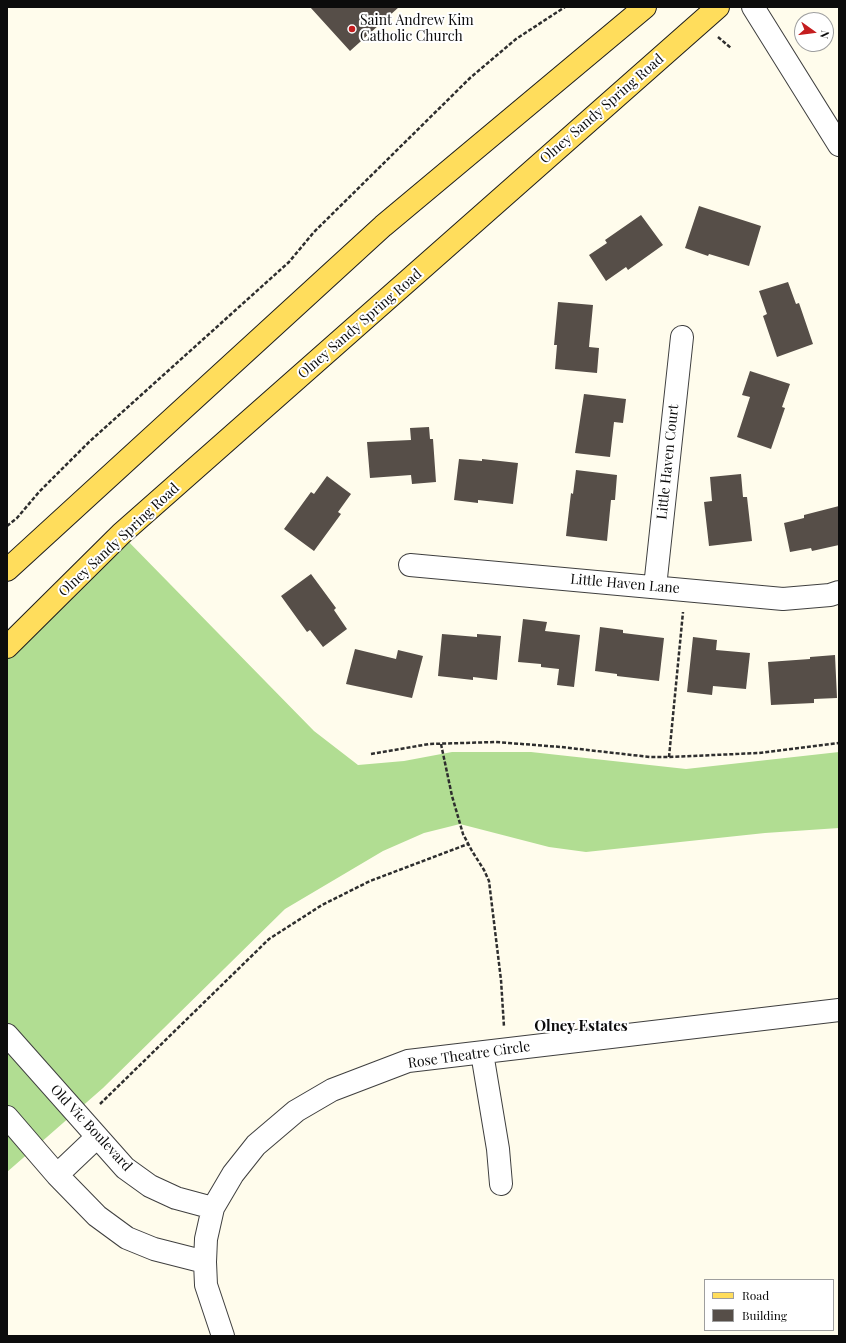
<!DOCTYPE html>
<style>
body{margin:0}
#map{position:relative;width:846px;height:1343px;overflow:hidden;background:#fffcec;font-family:"Playfair Display",serif}
canvas{display:block}
.frame{position:absolute;inset:0;border:8px solid #0c0c0c;pointer-events:none}
.legend{position:absolute;left:704px;top:1279px;width:130px;height:52px;box-sizing:border-box;background:#fff;border:1px solid #9e9e9e;margin:0;padding:5px 7px;list-style:none;font-size:12px;color:#0c0c0c}
.legend li{display:flex;align-items:center;gap:8px;height:20px}
.legend b{width:20px;border:1px solid #9e9e9e}
.north{position:absolute;left:794px;top:12px;width:40px;height:40px;box-sizing:border-box;background:#fff;border:1px solid #9e9e9e;border-radius:50%;rotate:104deg;font-size:11px;font-weight:700;line-height:16px;text-align:center;color:#0c0c0c}
.north::after{content:'';display:block;margin:auto;width:14px;height:18px;background:#c41d1f;clip-path:polygon(50% 0,100% 100%,50% 72%,0 100%)}
</style>
<div id="map">
<canvas width="846" height="1343"></canvas>
<div class="frame"></div>
<ul class="legend">
<li><b style="height:5px;background:#ffdd5c"></b>Road</li>
<li><b style="height:11px;background:#564e48"></b>Building</li>
</ul>
<div class="north">N</div>
</div>
<script>
const ctx = document.querySelector('canvas').getContext('2d');
ctx.lineJoin = 'round';
function fillPath(path, color) { ctx.fillStyle = color; ctx.fill(path, 'evenodd'); }
const shape = rows => new Path2D(rows.map(r => 'M' + r).join(''));
function trace(path, color, width, dash) { ctx.strokeStyle = color; ctx.lineWidth = width; ctx.lineCap = dash ? 'butt' : 'round'; ctx.setLineDash(dash || []); ctx.stroke(path); }
function drawText(font, color, halo, rows, align = 'center') {
  ctx.font = font + ' "Playfair Display",serif'; ctx.lineWidth = 4; ctx.setLineDash([]); ctx.textBaseline = 'middle'; ctx.strokeStyle = halo; ctx.fillStyle = color; for (const [text, x, y, turn = 0] of rows) {
    ctx.save(); ctx.translate(x, y); ctx.rotate((+turn || 0) * Math.PI / 180); ctx.textAlign = isNaN(turn) ? turn : align; if (halo) ctx.strokeText(text, 0, 0); ctx.fillText(text, 0, 0); ctx.restore();
  }
}
const forest = shape([
 [121,534,314,731,358,765,404,761,452,752,531,752,686,769,839,752,839,828,765,833,586,852,549,847,460,824,424,833,383,851,285,909,103,1088,7,1172,7,647]
]);
const building = shape([
 [310,7,399,7,350,51],
 [699,206,761,226,749,266,709,254,708,256,685,248],
 [641,215,663,245,628,270,626,267,606,281,589,255,607,243,605,240],
 [788,282,796,304,799,303,813,344,777,357,763,316,767,314,759,291],
 [558,302,593,305,589,347,599,348,597,373,555,369,557,345,554,345],
 [750,371,790,384,782,407,785,408,771,449,737,437,750,397,742,395],
 [584,394,626,399,623,423,614,422,610,457,575,453],
 [429,427,430,439,433,439,436,482,412,484,411,475,370,478,367,442,411,440,410,428],
 [459,459,482,461,482,459,518,463,513,504,478,500,478,503,454,500],
 [576,470,617,475,615,500,611,500,607,541,566,536,571,493,573,494],
 [741,474,743,497,747,497,752,541,709,546,704,502,712,501,710,477],
 [327,476,351,494,338,512,341,514,314,551,284,529,311,492,314,494],
 [839,506,839,545,812,551,811,548,790,552,784,523,804,518,804,515],
 [311,574,336,608,334,610,347,629,323,647,310,630,307,632,281,596],
 [523,619,547,622,545,631,580,635,574,687,557,685,559,669,541,667,541,664,518,662],
 [600,627,623,630,623,633,664,638,659,681,617,676,617,674,595,671],
 [442,634,477,637,477,634,501,636,497,680,473,677,473,680,438,676],
 [693,637,717,640,716,650,750,653,746,689,713,686,712,695,687,692],
 [355,649,396,659,398,650,423,656,412,698,346,684],
 [835,655,837,698,814,699,814,703,771,705,768,662,810,659,810,657]
]);
const path = shape([
 [718,37,731,48],
 [7,526,17,518,39,492,89,442,289,262,314,232,470,78,516,39,565,7],
 [441,744,452,796,463,834,472,851,484,870,489,881,501,980,504,1027],
 [371,754,429,744,496,742,561,747,650,757,669,757,759,753,839,743],
 [669,757,683,612],
 [100,1104,269,939,322,905,370,881,468,844]
]);
const minor = shape([
 [753,7,839,145],
 [410,565,783,599,830,595,839,592],
 [655,587,682,337],
 [7,1035,125,1168,150,1186,176,1198,213,1208],
 [482,1053,498,1149,501,1184],
 [7,1117,57,1175,97,1216,127,1238,154,1249,205,1262],
 [57,1175,97,1137],
 [223,1336,206,1285,205,1262,206,1239,213,1208,233,1174,256,1145,296,1111,332,1090,408,1061,839,1010]
]);
const major = shape([
 [7,570,383,226,645,7],
 [7,647,121,534,718,7]
]);
const markers = [
 [352,29,4,"#c41d1f"]
];
const poiNames = [
 ["Saint Andrew Kim",360,21],
 ["Catholic Church",360,37]
];
const streetNames = [
 ["Olney Sandy Spring Road",602,109,-41],
 ["Olney Sandy Spring Road",360,324,-41],
 ["Little Haven Court",668,462,-84],
 ["Olney Sandy Spring Road",119,540,-43],
 ["Little Haven Lane",625,584,5],
 ["Rose Theatre Circle",469,1055,-8],
 ["Old Vic Boulevard",91,1128,47]
];
const neighbourhoodNames = [
 ["Olney Estates",581,1026]
];
fillPath(forest, '#b1dd92');
fillPath(building, '#564e48');
trace(minor, '#3f3f3f', 24);
trace(major, '#1d1d1d', 24);
trace(path, '#2e2e2e', 2.5, [4, 2]);
trace(minor, '#fff', 22);
trace(major, '#ffdd5c', 22);
for (const [x, y, r, color] of markers) { const dot = new Path2D(); dot.arc(x, y, r, 0, 2 * Math.PI); ctx.fillStyle = color; ctx.fill(dot); trace(dot, '#fff', 1.5); }
drawText('14px', '#0c0c0c', '#fff', poiNames, 'left');
drawText('14px', '#0c0c0c', '#fff', streetNames);
drawText('bold 15px', '#0c0c0c', '#fff', neighbourhoodNames);
</script>
